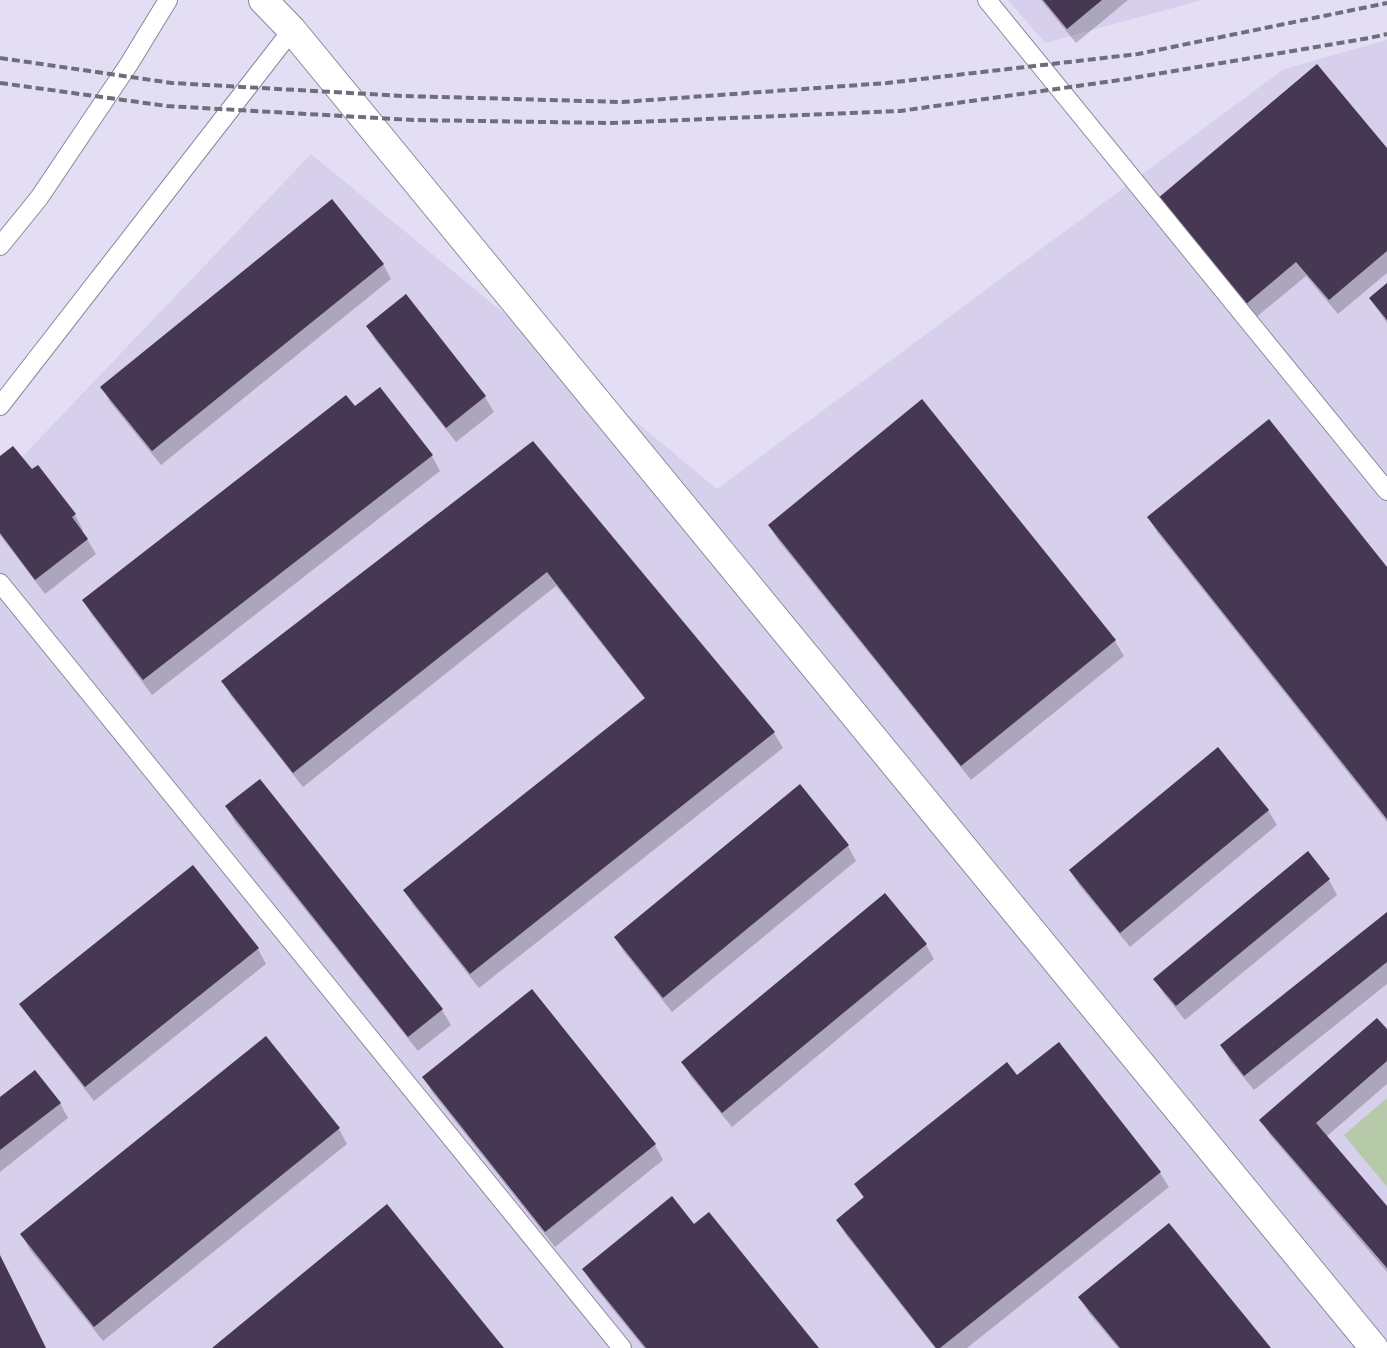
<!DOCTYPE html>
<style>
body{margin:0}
canvas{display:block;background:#e3def3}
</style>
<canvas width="1387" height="1348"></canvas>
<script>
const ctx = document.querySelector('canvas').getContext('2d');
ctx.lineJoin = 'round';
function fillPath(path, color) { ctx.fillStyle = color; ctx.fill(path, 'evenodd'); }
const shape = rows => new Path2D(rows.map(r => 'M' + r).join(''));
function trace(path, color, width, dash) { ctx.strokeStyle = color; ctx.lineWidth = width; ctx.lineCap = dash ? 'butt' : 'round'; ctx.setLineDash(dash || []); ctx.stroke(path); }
const built = shape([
 [1008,0,1202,0,1045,43],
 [1387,40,1387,1348,0,1348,0,480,311,154,717,489,1284,69]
]);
const green = shape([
 [1387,1098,1387,1187,1344,1135]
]);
const shadow = shape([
 [1041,0,1128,0,1076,43],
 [1387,150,1387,273,1338,314,1306,276,1254,319,1167,214],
 [383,264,391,279,161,465,110,402,102,387],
 [1387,285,1387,323,1370,298],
 [367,326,485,397,494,412,456,442,376,341],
 [922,401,1115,641,1124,656,971,780,778,540,769,525],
 [354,408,432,456,440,471,152,695,92,615,83,600],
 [532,442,774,733,783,748,479,988,413,905,405,890,645,699,556,586,303,787,231,696,223,681],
 [0,457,31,471,38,466,75,515,83,530,82,531,96,554,45,594,0,535],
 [1148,517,1387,569,1387,822,1157,532],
 [259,780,442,1010,451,1025,418,1051,235,822,227,807],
 [799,786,848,846,856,861,672,1012,624,952,615,937],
 [1268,810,1277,825,1130,947,1079,885,1070,870],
 [1329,880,1337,895,1185,1020,1164,994,1155,979],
 [1387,914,1387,984,1254,1090,1230,1061,1222,1046],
 [926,945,934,959,732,1127,691,1077,683,1062],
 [258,949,266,964,94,1101,30,1019,21,1004],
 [1387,1031,1387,1084,1326,1137,1387,1208,1387,1272,1270,1135,1261,1120],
 [424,1077,655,1145,663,1160,555,1247,432,1092],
 [0,1099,60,1103,68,1118,0,1172],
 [339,1129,347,1144,103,1341,30,1250,22,1235],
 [1160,1173,1169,1187,967,1348,935,1348,846,1235,837,1220,864,1199,855,1184],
 [694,1226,817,1348,644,1348,593,1285,584,1270],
 [1080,1298,1270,1348,1118,1348,1089,1313]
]);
const building = shape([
 [1043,0,1102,0,1067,29],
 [1317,64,1387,148,1387,251,1329,300,1296,262,1245,305,1157,199],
 [332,199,384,264,152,451,100,387],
 [1387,283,1387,320,1369,298],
 [406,294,486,396,446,428,366,326],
 [380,387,433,455,143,680,82,600,346,395,355,406],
 [922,399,1116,640,961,766,768,525],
 [1269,419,1387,567,1387,819,1147,517],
 [533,441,775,732,470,974,403,890,645,698,547,572,293,773,221,681],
 [13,446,32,469,38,465,76,514,72,517,88,539,35,580,0,533,0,456],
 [1218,747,1269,810,1120,933,1069,870],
 [260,779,443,1009,408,1037,225,806],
 [800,784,849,845,663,998,614,937],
 [1308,851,1330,879,1176,1006,1153,979],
 [193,865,259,948,85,1087,19,1004],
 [885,893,927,944,722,1113,681,1062],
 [1387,912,1387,962,1244,1076,1220,1045],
 [532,989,656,1144,545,1232,422,1077],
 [1377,1018,1387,1029,1387,1061,1316,1123,1387,1206,1387,1268,1259,1120],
 [266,1036,340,1128,94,1327,20,1234],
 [1059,1042,1161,1172,940,1348,936,1348,836,1220,864,1197,854,1184,1007,1062,1017,1075],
 [35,1070,61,1103,0,1150,0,1097],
 [672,1196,694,1224,709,1212,819,1348,646,1348,582,1269],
 [387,1204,504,1348,212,1348],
 [1169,1223,1271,1348,1120,1348,1078,1297],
 [0,1255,46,1348,0,1348]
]);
const service = shape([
 [987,0,1387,491],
 [0,246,39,198,129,64,168,0],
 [0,406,292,30],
 [0,583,622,1348]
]);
const minor = shape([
 [263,0,292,30,1374,1348]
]);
const rail = shape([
 [0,58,172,83,404,96,622,102,887,83,1138,54,1387,3],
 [0,83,167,106,413,120,610,123,900,111,1127,79,1369,38,1387,34]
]);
fillPath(built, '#d7d0ec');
fillPath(green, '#b6caa9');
fillPath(shadow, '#0003');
fillPath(building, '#463753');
trace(service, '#8b8699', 20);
trace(minor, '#8b8699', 30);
trace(service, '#fff', 18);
trace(minor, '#fff', 28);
trace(rail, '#706d7a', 4, [8, 4]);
</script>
